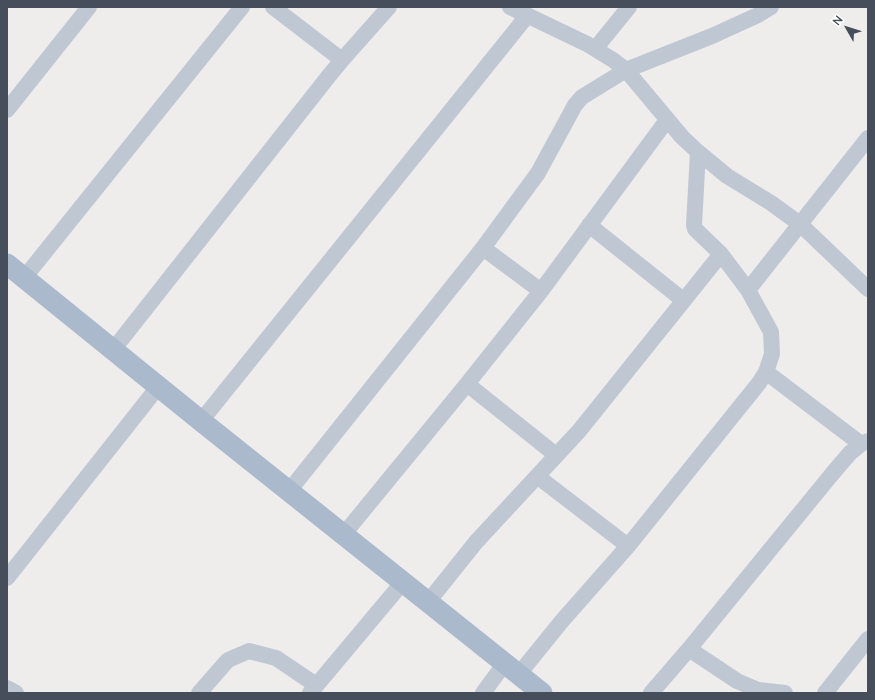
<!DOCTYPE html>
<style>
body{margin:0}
#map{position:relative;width:875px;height:700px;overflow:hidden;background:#efecec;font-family:Lato,sans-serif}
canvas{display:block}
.frame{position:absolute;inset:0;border:8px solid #454e5a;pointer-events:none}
.north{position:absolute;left:827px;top:8px;width:40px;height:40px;-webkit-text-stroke:3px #fff;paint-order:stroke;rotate:309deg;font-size:11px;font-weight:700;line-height:16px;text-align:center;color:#454e5a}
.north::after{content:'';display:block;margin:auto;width:14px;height:18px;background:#454e5a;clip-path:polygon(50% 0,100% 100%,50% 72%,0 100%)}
</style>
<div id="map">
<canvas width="875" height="700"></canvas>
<div class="frame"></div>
<div class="north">N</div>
</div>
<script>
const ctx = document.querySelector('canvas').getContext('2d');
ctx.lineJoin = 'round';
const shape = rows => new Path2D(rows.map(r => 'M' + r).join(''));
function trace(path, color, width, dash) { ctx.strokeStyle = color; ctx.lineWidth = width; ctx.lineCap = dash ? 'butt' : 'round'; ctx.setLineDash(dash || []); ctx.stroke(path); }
const minor = shape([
 [510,7,587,44,613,60,626,70,682,137,698,152,727,176,771,203,800,224,868,289],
 [595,49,629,7],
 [342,60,389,7],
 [7,110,89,7],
 [589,225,683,300],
 [24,278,242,7],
 [748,290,868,138],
 [541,291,667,120],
 [113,350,328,77,342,60,273,7],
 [766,372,861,444],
 [467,384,556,455],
 [201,421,527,16],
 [537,476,628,546],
 [289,491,483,248,538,173,575,105,582,97,626,70,712,36,758,15,771,7],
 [344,534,467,384,541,291,483,248],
 [7,578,158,387],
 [428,602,476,542,579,431,721,254],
 [689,649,737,681,758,690,785,693],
 [519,674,561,622,628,546,759,383,766,372,772,354,771,332,748,290,721,254,695,229,694,225,698,152],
 [7,688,16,693],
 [199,693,228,660,249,651,276,658,316,685],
 [310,693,403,582],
 [483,693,505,663],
 [651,693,689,649,832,474,850,453,861,444,868,441],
 [825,693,868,639]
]);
const major = shape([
 [7,264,201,421,542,693]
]);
trace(minor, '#bfc7d2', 16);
trace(major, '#abb9cc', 21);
</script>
